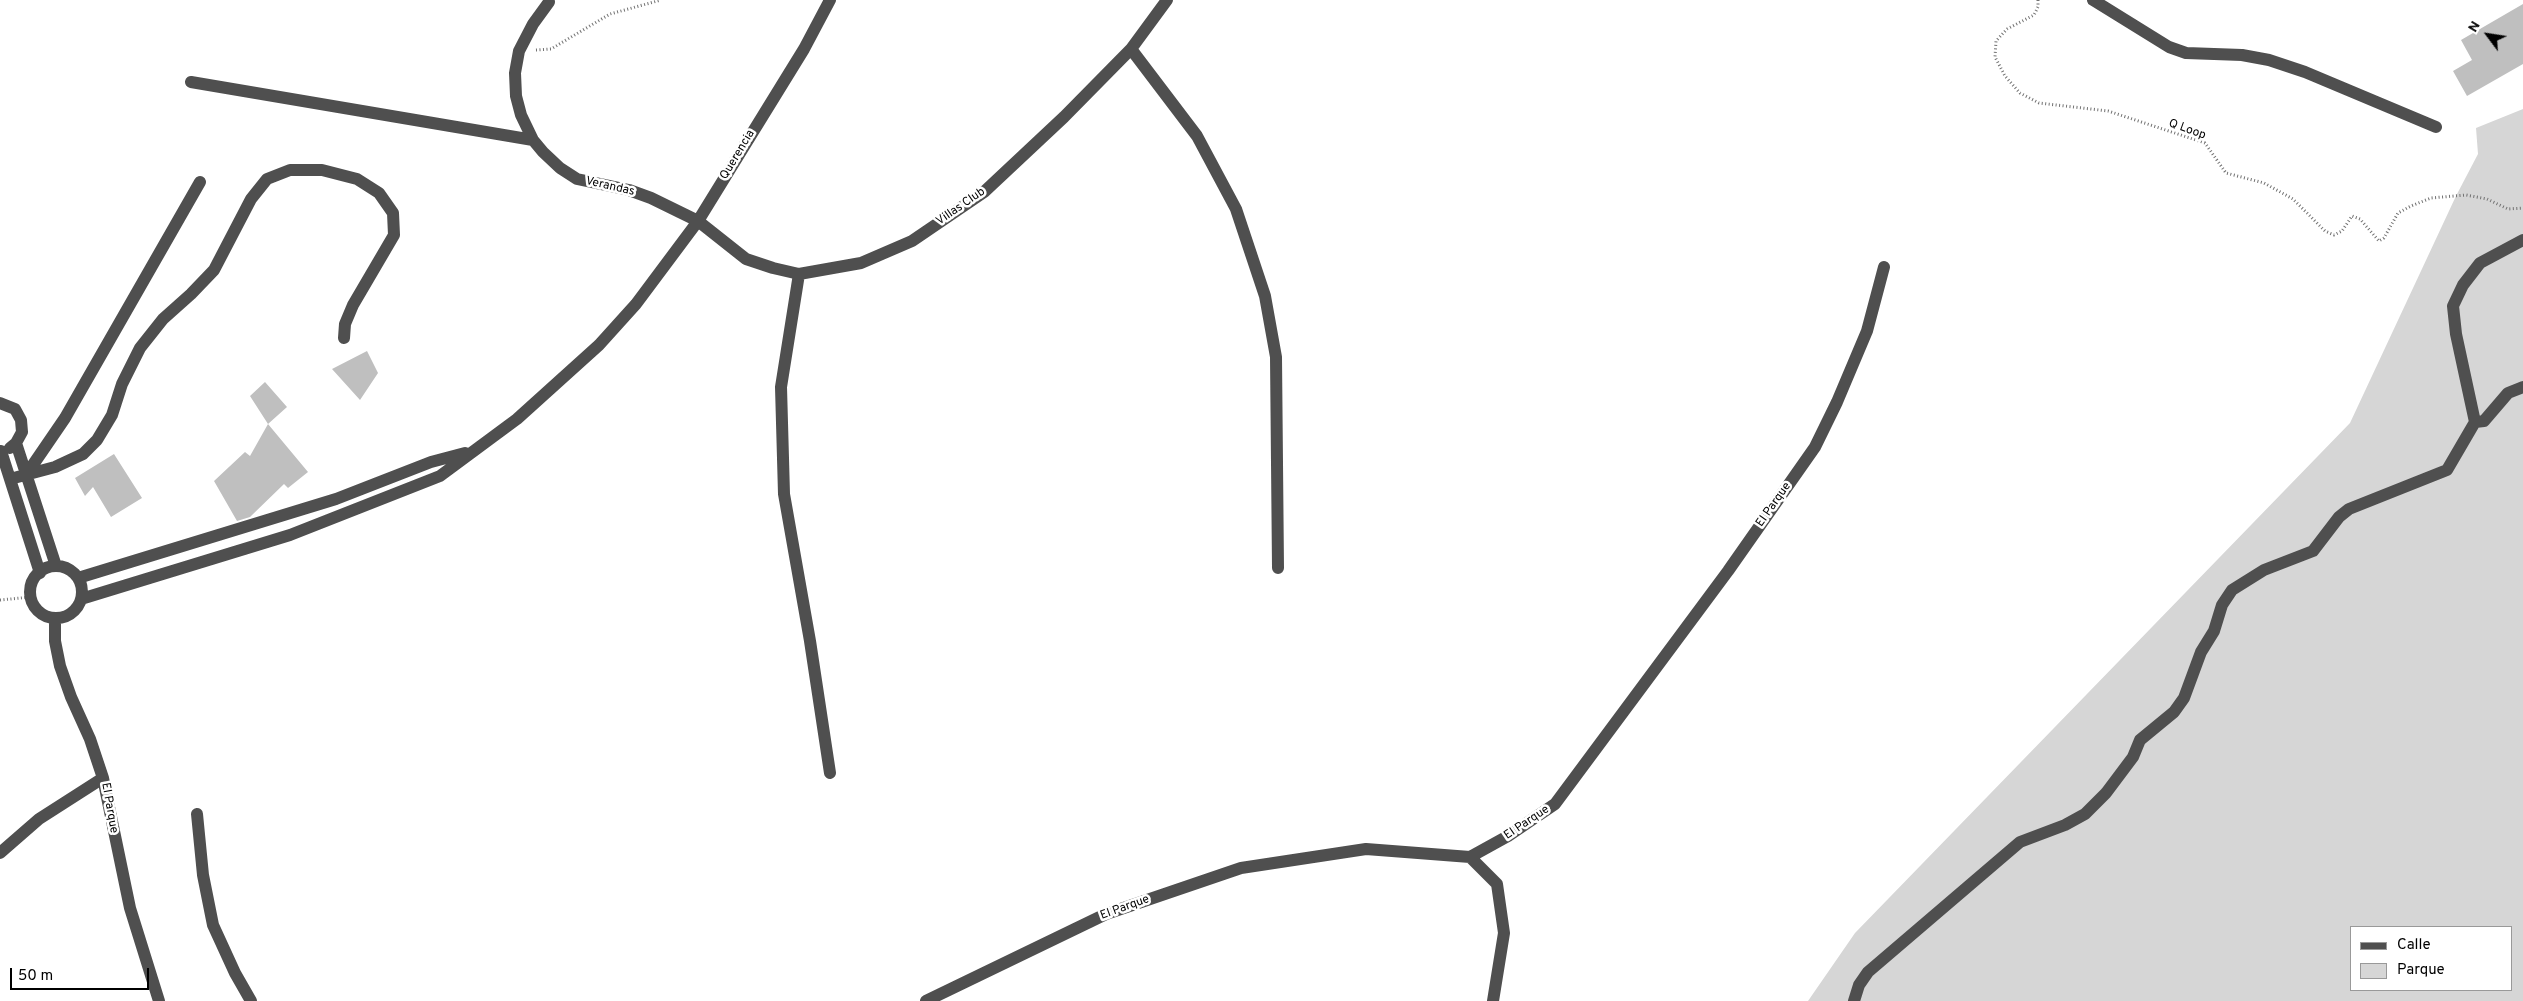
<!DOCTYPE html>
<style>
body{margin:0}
#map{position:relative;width:2523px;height:1001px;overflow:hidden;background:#fff;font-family:Overpass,sans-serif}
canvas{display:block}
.legend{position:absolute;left:2350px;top:926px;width:162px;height:65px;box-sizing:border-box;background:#fff;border:1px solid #999;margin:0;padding:6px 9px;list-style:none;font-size:15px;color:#000}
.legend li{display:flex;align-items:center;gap:10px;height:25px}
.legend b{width:25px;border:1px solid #999}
.north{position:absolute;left:2463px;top:10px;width:50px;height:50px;-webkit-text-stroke:4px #fff;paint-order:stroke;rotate:301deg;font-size:14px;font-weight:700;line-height:20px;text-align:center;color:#000}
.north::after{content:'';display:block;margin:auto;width:18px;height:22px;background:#000;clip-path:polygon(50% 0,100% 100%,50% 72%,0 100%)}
.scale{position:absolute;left:10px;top:968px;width:139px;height:22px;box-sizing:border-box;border:2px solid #000;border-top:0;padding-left:6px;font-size:15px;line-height:18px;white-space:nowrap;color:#000;-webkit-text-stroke:4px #fff;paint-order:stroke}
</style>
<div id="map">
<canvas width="2523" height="1001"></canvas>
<ul class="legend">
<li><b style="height:6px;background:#4f4f4f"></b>Calle</li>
<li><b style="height:14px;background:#d6d6d6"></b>Parque</li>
</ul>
<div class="north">N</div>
<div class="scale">50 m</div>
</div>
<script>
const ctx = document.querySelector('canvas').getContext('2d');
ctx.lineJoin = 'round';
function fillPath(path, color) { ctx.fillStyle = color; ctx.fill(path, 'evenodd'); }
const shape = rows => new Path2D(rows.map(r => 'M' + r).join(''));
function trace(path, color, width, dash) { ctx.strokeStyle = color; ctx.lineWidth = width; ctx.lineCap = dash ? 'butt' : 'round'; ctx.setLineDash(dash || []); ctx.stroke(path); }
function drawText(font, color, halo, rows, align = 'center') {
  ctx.font = font + ' Overpass,sans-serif'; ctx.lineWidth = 5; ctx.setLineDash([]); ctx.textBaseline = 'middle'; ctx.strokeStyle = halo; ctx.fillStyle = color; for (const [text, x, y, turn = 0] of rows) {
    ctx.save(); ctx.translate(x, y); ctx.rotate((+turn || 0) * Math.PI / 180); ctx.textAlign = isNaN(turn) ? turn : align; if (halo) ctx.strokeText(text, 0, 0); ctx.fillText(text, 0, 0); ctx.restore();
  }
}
const green = shape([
 [2523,109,2523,1001,1808,1001,1855,933,2350,423,2456,196,2478,154,2476,128],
 [2352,927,2512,927,2512,990,2352,990]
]);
const building = shape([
 [2523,4,2523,64,2467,96,2453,71,2472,60,2461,40],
 [367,351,378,373,360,400,332,369],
 [265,382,287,407,268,424,250,396],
 [268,424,308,472,288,488,284,484,250,517,237,521,214,481,245,452,250,456],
 [114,454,142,498,111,517,93,487,85,496,75,478]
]);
const path = shape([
 [2038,0,2038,7,2034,15,2007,29,1996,41,1995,57,2005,76,2020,93,2039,103,2108,111,2205,143,2226,173,2264,183,2293,199,2325,231,2334,235,2342,231,2352,216,2360,219,2379,241,2384,238,2398,213,2411,206,2431,198,2466,195,2487,199,2508,209,2523,208],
 [536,50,551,49,610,14,661,0],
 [0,600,31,597]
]);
const minor = shape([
 [2093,0,2169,47,2186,53,2242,55,2269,60,2305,72,2436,127],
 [549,2,533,24,519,51,515,73,516,96,521,115,533,140,543,152,560,168,577,179,629,190,651,198,698,221,746,259,773,268,799,274,861,263,912,241,984,192,1064,117,1131,49,1167,0],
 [1131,49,1197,136,1236,209,1265,296,1276,357,1278,568],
 [191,82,533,140],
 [2523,240,2480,263,2463,285,2453,306,2456,334,2475,422,2484,421,2508,393,2523,387],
 [799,274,781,387,784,494,810,641,830,773],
 [0,403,15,409,21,420,22,432,16,443,10,448],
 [16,443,56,566],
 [1,451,40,573],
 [26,475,65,418,200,182],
 [10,479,55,467,83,454,97,440,112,415,122,384,140,348,163,319,191,294,214,270,251,199,267,179,290,170,322,170,357,179,379,193,393,213,394,235,353,305,345,324,344,338],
 '30 592a26 26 0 1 1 52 0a26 26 0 1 1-52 0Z',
 [78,578,336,499,431,462,465,453],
 [81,599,290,535,440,476,517,419,599,345,636,304,698,221,804,49,830,0],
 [55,618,55,641,60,666,71,697,90,739,103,778,130,908,159,1001],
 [197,814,203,875,213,925,235,973,251,1001],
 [0,853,39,819,103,778],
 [1470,857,1497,884,1504,933,1493,1001],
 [926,1001,1106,914,1241,868,1366,849,1470,857,1508,836,1555,804,1728,571,1815,447,1837,402,1867,331,1884,267],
 [1854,1001,1859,985,1868,972,2020,842,2065,825,2085,814,2106,793,2133,757,2140,740,2174,712,2184,698,2201,652,2214,631,2222,605,2232,590,2264,570,2313,551,2339,517,2349,509,2447,470,2475,422]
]);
const streetNames = [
 ["Q Loop",2187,130,20],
 ["Querencia",738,155,-59],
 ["Verandas",610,187,13],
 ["Villas Club",961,207,-35],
 ["El Parque",1774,505,-55],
 ["El Parque",109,808,80],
 ["El Parque",1527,823,-34],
 ["El Parque",1125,908,-20]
];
fillPath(green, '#d6d6d6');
fillPath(building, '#bfbfbf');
trace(path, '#717171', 3, [1, 2.5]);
trace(minor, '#4f4f4f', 12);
drawText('12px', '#000', '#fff', streetNames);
</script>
